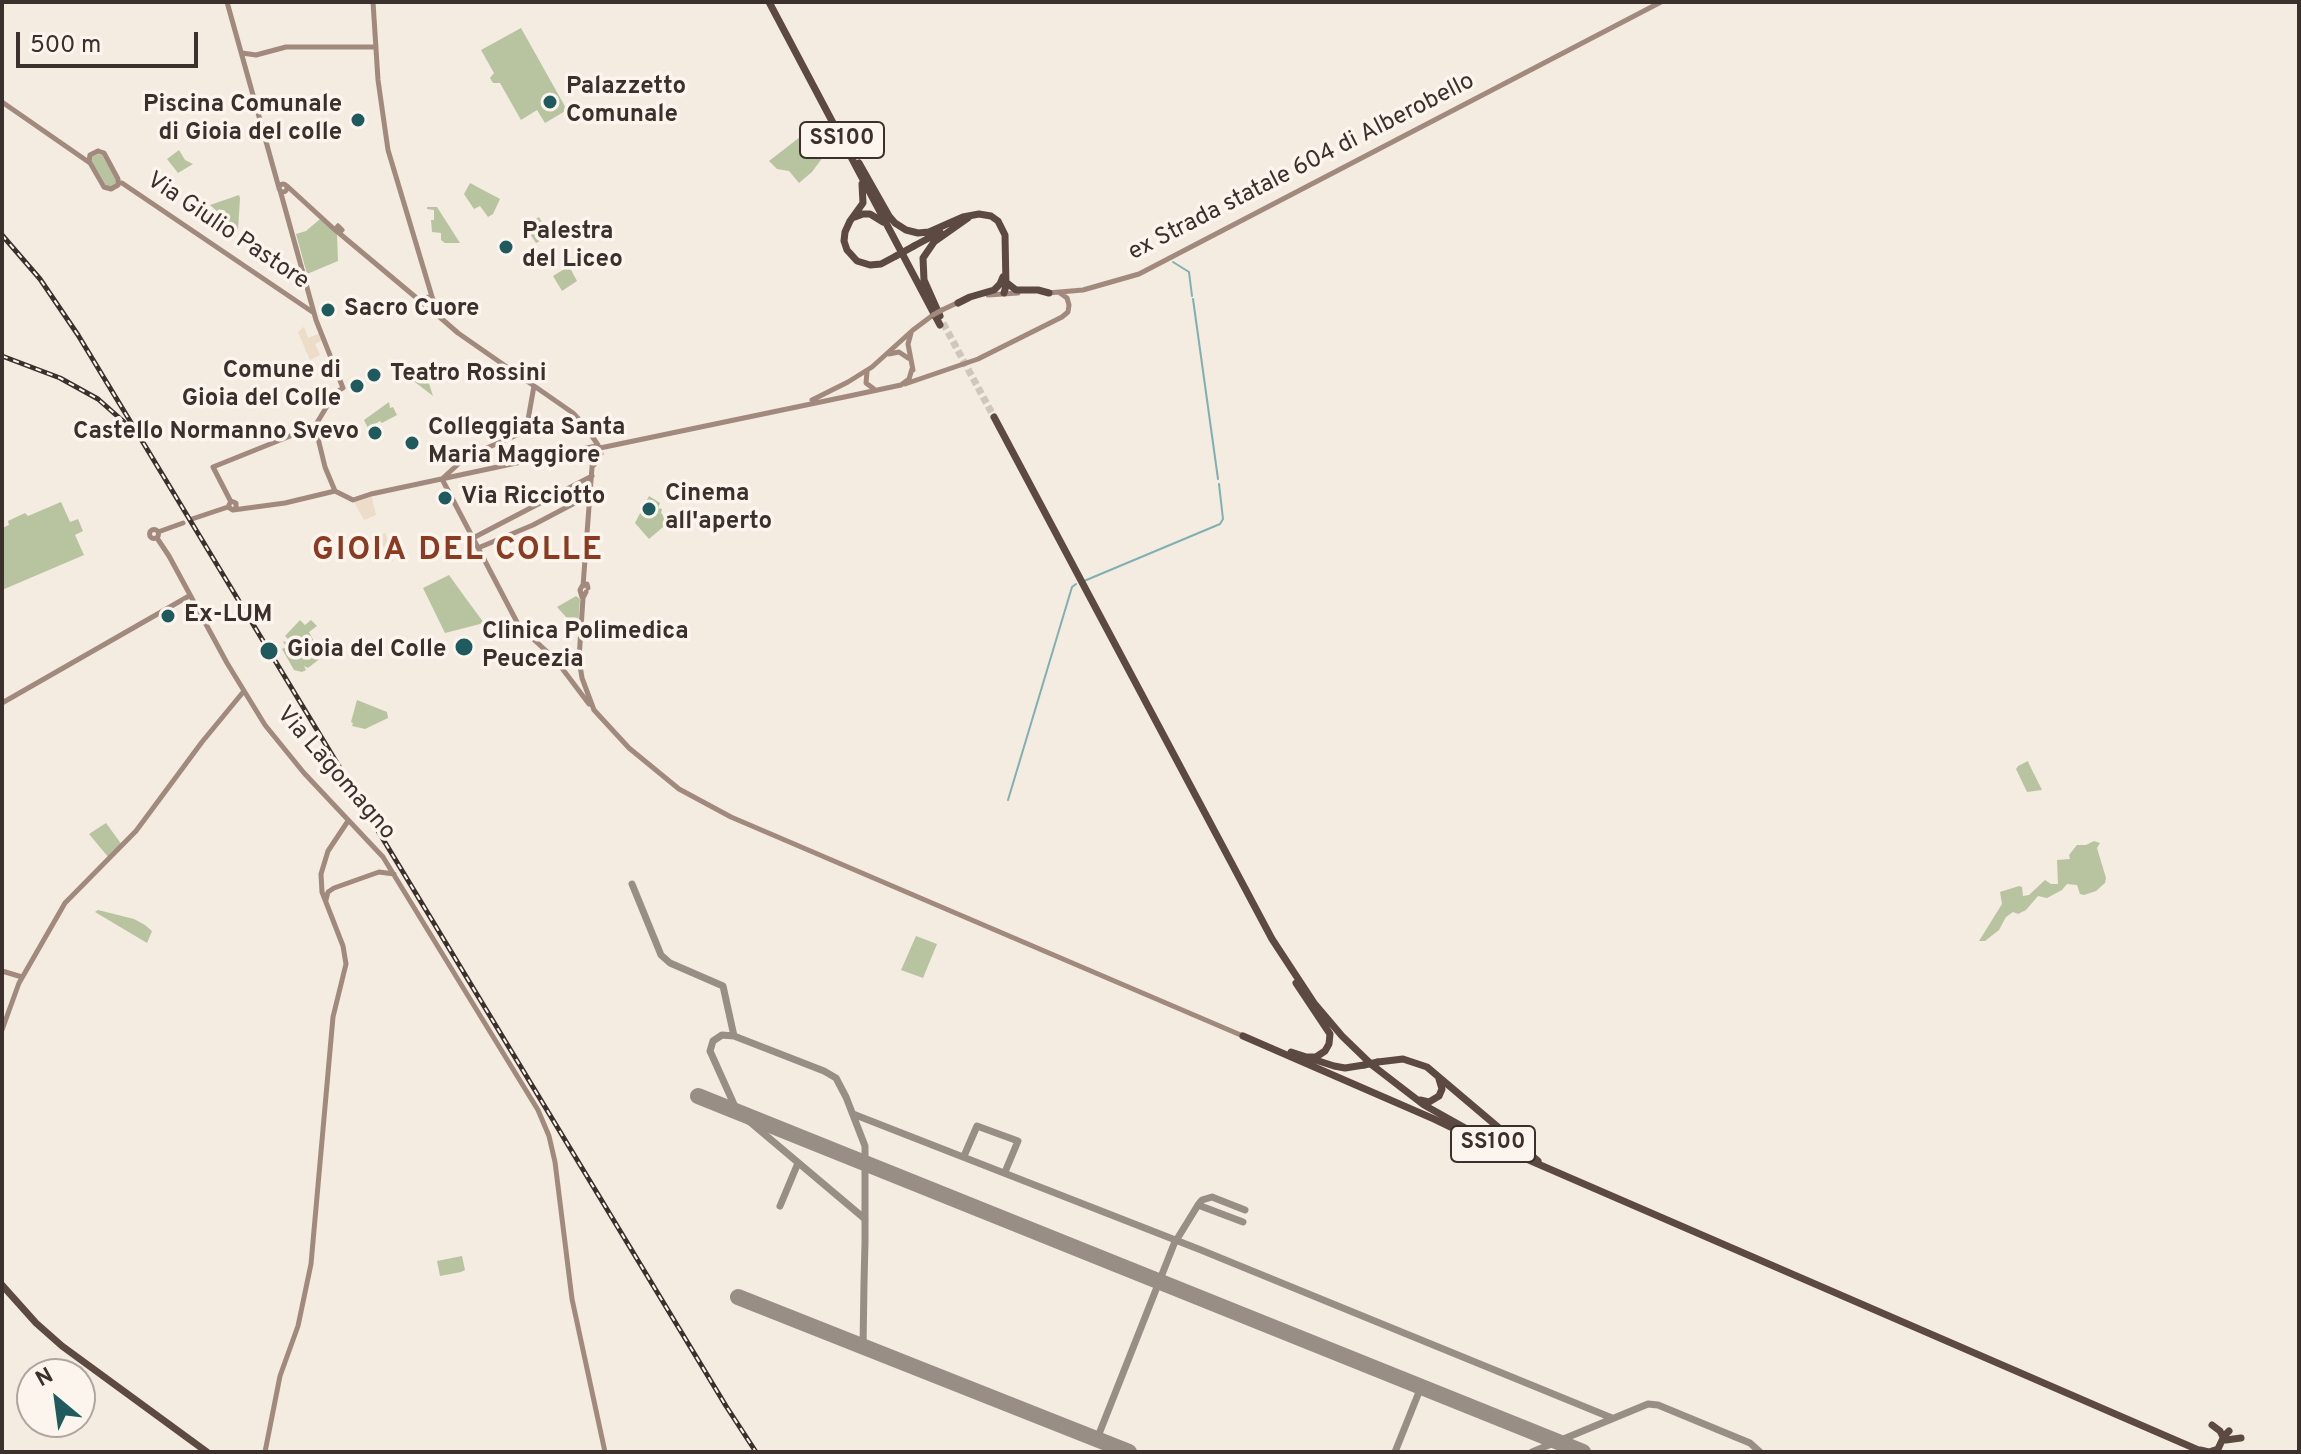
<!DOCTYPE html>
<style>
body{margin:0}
#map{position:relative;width:2301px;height:1454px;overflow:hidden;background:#f4ebe1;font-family:Overpass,sans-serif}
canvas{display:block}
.frame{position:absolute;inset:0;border:4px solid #3b302b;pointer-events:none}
.north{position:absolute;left:16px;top:1358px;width:80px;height:80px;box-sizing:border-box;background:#fbf5ee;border:2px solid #aea6a0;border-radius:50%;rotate:331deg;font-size:22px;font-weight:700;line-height:32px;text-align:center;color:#3b302b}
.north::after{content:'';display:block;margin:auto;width:28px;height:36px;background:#1f5a5e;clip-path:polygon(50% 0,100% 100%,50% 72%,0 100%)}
.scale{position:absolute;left:16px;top:32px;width:182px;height:36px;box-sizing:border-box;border:4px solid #3b302b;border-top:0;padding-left:10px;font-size:24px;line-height:28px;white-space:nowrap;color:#3b302b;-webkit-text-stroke:6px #fbf5ee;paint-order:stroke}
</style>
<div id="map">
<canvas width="2301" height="1454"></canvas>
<div class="frame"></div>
<div class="north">N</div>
<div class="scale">500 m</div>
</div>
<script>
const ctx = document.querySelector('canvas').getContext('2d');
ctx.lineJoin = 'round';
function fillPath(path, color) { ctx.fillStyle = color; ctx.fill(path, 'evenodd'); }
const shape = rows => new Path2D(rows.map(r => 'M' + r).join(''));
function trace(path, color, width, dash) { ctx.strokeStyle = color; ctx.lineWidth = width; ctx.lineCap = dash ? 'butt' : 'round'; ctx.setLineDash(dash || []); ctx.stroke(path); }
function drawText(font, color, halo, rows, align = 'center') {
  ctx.font = font + ' Overpass,sans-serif'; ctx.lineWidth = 7; ctx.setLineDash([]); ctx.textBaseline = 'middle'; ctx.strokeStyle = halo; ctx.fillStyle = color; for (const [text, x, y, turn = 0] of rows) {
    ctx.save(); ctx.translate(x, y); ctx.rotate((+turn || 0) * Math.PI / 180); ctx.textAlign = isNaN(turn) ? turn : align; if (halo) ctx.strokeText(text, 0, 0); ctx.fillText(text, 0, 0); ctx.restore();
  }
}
const green = shape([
 [521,28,567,110,545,123,537,110,521,120,500,83,493,83,490,78,494,73,481,50],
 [800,137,809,149,814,146,823,157,812,172,799,183,789,171,777,169,769,161],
 [179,150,185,160,193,164,178,173,167,159],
 [98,154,102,155,116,180,115,185,110,187,106,185,91,160,92,157],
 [470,183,500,199,493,214,488,217,480,206,474,209,464,194],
 [239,195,240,198,238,230,210,205],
 [427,207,437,207,460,243,445,243,441,240,441,233,432,232,431,220,434,220,434,210,427,209],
 [539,217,548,233,547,237,536,243,525,226],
 [320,219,337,234,338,261,307,274,296,234,306,231],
 [569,266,577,281,562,291,553,276],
 [422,364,423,365,433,396,411,379],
 [389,402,390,408,393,407,397,415,382,423,380,421,368,428,364,420],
 [649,496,660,503,658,508,662,509,661,513,669,522,649,539,635,523],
 [61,502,70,522,78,519,83,531,75,535,84,555,2,590,2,528,9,525,8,521,25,513,28,516],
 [449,575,467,600,484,623,445,633,423,588],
 [576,596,580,599,578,627,575,627,557,607],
 [300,620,305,625,311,620,317,626,309,632,322,657,308,668,304,666,306,670,302,672,294,670,282,649,286,647,283,641,291,644,292,643,285,636],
 [357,700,387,712,388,718,365,729,352,726,353,723,351,722],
 [2028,761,2029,764,2042,790,2027,792,2016,769,2018,766],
 [106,823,122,845,109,858,89,834],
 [2094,841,2100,843,2097,848,2106,878,2105,883,2096,891,2084,895,2080,894,2077,885,2067,884,2062,890,2047,898,2038,896,2026,910,2018,914,2013,912,2006,917,1999,930,1985,941,1979,941,2002,904,2000,892,2019,886,2022,887,2023,896,2029,895,2045,880,2051,884,2058,884,2057,860,2070,859,2069,855,2077,845,2086,845],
 [98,910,134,919,145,925,152,931,147,943,95,912],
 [916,936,937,944,923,978,901,970],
 [462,1256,465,1270,461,1272,440,1276,437,1261]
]);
const plaza = shape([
 [304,327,308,338,320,333,322,340,315,344,320,355,310,360,298,332],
 [371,494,376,515,364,520,353,500],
 [385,533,389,543,393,562,386,561,387,547,364,544,364,541]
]);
const stream = shape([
 [1173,262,1189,272,1192,296],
 [1193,299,1218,479],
 [1084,581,1220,524,1223,519,1219,484],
 [1008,800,1072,587,1076,584]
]);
const taxiway = shape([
 [632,884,661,955,670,963,723,986,734,1036],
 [853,1114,1201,1250,1612,1418],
 [964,1156,977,1126,1018,1141,1005,1172],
 [1198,1205,1243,1222],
 [780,1206,798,1163],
 [863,1347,864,1283,865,1243,865,1146,846,1097,836,1078,824,1071,734,1036,722,1035,713,1041,710,1051,737,1111,865,1219],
 [1097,1439,1174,1244,1198,1205,1202,1200,1212,1197,1245,1210],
 [1395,1452,1421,1387],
 [1532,1452,1648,1404,1658,1405,1750,1443,1760,1452]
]);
const runway = shape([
 [698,1096,1583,1452],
 [738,1297,1129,1452]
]);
const highwayTunnel = shape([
 [943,323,994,417]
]);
const secondary = shape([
 [227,2,279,188],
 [373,2,378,80,388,150,433,300],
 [242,53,256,55,286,47,376,47],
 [2,102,90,163],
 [98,151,104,153,118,179,118,185,111,189,104,187,89,161,90,155,98,151],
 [119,183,122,183,314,313],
 '279 188a4 4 0 1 1 8 0a4 4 0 1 1-8 0Z',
 [287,186,335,230],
 [280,190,316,320,343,388,335,393,315,426,325,467,335,491],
 [338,226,342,230,339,233,335,230,338,226],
 [339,233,425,305],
 [1048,293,1083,290,1139,274,1661,2],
 [988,295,1018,293],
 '424 302a5 5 0 1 1 10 0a5 5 0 1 1-10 0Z',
 [427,306,458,333,573,413,585,426,598,445],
 [942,310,959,302],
 [911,333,908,344,913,370],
 [889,354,899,352,908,358],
 [867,372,866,383,874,389],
 [905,384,978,359,1062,317,1068,312,1069,305,1067,298,1060,293],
 [812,400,848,382,872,367,913,330,933,315],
 [594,465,601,454],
 [443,478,466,457,526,431,534,386],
 [442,479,519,626,555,659,589,704],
 [335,491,353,500,371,494,596,446,600,448,854,395,901,385,909,379,912,369],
 [231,502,213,467,315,426],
 [228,507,233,510,285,503,335,491],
 [192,519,228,507,231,501,236,503,236,508],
 '149.5 534a4.5 4.5 0 1 1 9 0a4.5 4.5 0 1 1-9 0Z',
 [158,532,183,523],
 [157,538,169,556,227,663,265,725,304,773,383,857,538,1110,549,1136,555,1162,572,1299,605,1452],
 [473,538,592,476],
 [478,548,533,525,590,495],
 [583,586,593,454],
 [586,592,583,598,579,659,582,678,594,710,629,748,679,789,731,817,1243,1036],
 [582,597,580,590,582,586,587,584,588,588],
 [2,703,189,596],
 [326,900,328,892,334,888,379,872,394,874],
 [2,971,22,977],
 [2,1030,19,983,65,903,136,831,202,742,244,691],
 [265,1452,280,1376,298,1326,311,1264,333,1017,346,964,343,946,322,892,321,874,328,851,348,821]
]);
const highway = shape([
 [769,2,940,325],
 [859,163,889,216,895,223,906,230,918,233,929,232,963,217,979,214,991,216,998,221,1005,235,1006,286,1004,293],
 [862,184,863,203,850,221,845,232,844,241,847,250,857,261,870,265,881,264,896,256],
 [855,217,863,214,870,214,883,222],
 [914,246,940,232],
 [1007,283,1016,290,1038,290,1049,293],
 [958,303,970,297,994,290,1000,284,1003,277],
 [940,316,924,280,923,258,934,242,968,218],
 [994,417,1272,939,1314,1003,1342,1036,1372,1065,1424,1105,1501,1148,2203,1452],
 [1296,983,1330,1034,1329,1044,1325,1051,1316,1057,1308,1057],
 [1243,1036,1434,1119,1461,1132],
 [1291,1052,1334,1066,1345,1068,1364,1065],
 [1378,1062,1403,1059,1427,1067,1538,1161],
 [1420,1100,1429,1102,1439,1096,1442,1089,1439,1079],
 [2,1285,36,1323,62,1346,207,1452],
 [2212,1425,2220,1431,2223,1437],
 [2226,1440,2241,1438],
 [2200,1450,2209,1452,2218,1449,2224,1436,2229,1431]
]);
const rail = shape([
 [2,235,40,279,78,335,726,1406,756,1452],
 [2,356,60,378,98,399,124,422]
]);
const secondaryBridge = shape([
 [933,315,942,310]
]);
const highwayBridge = shape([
 [896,256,914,246],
 [1364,1065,1378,1062]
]);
const markers = [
 [550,102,8,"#1f5a5e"],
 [358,120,8,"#1f5a5e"],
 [506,247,8,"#1f5a5e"],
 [328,310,8,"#1f5a5e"],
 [374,375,8,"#1f5a5e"],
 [357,386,8,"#1f5a5e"],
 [375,433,8,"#1f5a5e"],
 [412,443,8,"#1f5a5e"],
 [445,498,8,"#1f5a5e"],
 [649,509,8,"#1f5a5e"],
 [168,616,8,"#1f5a5e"],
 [464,647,10,"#1f5a5e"],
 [269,651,10,"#1f5a5e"]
];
const shields = [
 [842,140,84],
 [1493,1144,84]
];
const shieldNames = [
 ["SS100",842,140],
 ["SS100",1493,1144]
];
const poiNames = [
 ["Palazzetto",566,88],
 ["Comunale",566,116],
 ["Piscina Comunale",342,106,"right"],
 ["di Gioia del colle",342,134,"right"],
 ["Palestra",522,233],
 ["del Liceo",522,261],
 ["Sacro Cuore",344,310],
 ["Comune di",341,372,"right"],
 ["Gioia del Colle",341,400,"right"],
 ["Teatro Rossini",390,375],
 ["Colleggiata Santa",428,429],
 ["Maria Maggiore",428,457],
 ["Castello Normanno Svevo",359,433,"right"],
 ["Cinema",665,495],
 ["all'aperto",665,523],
 ["Via Ricciotto",461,498],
 ["Ex-LUM",184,616],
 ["Clinica Polimedica",482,633],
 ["Peucezia",482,661],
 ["Gioia del Colle",287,651]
];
const streetNames = [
 ["ex Strada statale 604 di Alberobello",1302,168,-27],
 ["Via Giulio Pastore",227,232,34],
 ["Via Lagomagno",335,774,49]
];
const districtNames = [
 ["GIOIA DEL COLLE",458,553]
];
fillPath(green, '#b8c4a0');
fillPath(plaza, '#ecdcc8');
trace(stream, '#7fb0b2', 2);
trace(taxiway, '#988e86', 7);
trace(runway, '#988e86', 16);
trace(highwayTunnel, '#cfc6bd', 7, [7, 3.5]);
trace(secondary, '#a18a7d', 5);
trace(highway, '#5c4a42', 7);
trace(rail, '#3b302b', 5);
trace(rail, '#fbf5ee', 2, [6]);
trace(secondaryBridge, '#a18a7d', 5);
trace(highwayBridge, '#5c4a42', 7);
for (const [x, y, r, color] of markers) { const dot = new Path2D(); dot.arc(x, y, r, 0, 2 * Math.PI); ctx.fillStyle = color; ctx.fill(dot); trace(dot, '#fbf5ee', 3); }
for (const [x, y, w] of shields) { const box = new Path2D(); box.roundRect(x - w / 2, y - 18, w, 36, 6); ctx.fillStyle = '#fbf5ee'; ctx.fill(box); trace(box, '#3b302b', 2); }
drawText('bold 22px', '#3b302b', null, shieldNames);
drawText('bold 24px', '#3b302b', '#fbf5ee', poiNames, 'left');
drawText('24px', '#3b302b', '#fbf5ee', streetNames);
ctx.letterSpacing = '2px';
drawText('bold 32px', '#8c3b22', '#fbf5ee', districtNames);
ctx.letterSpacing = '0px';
</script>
